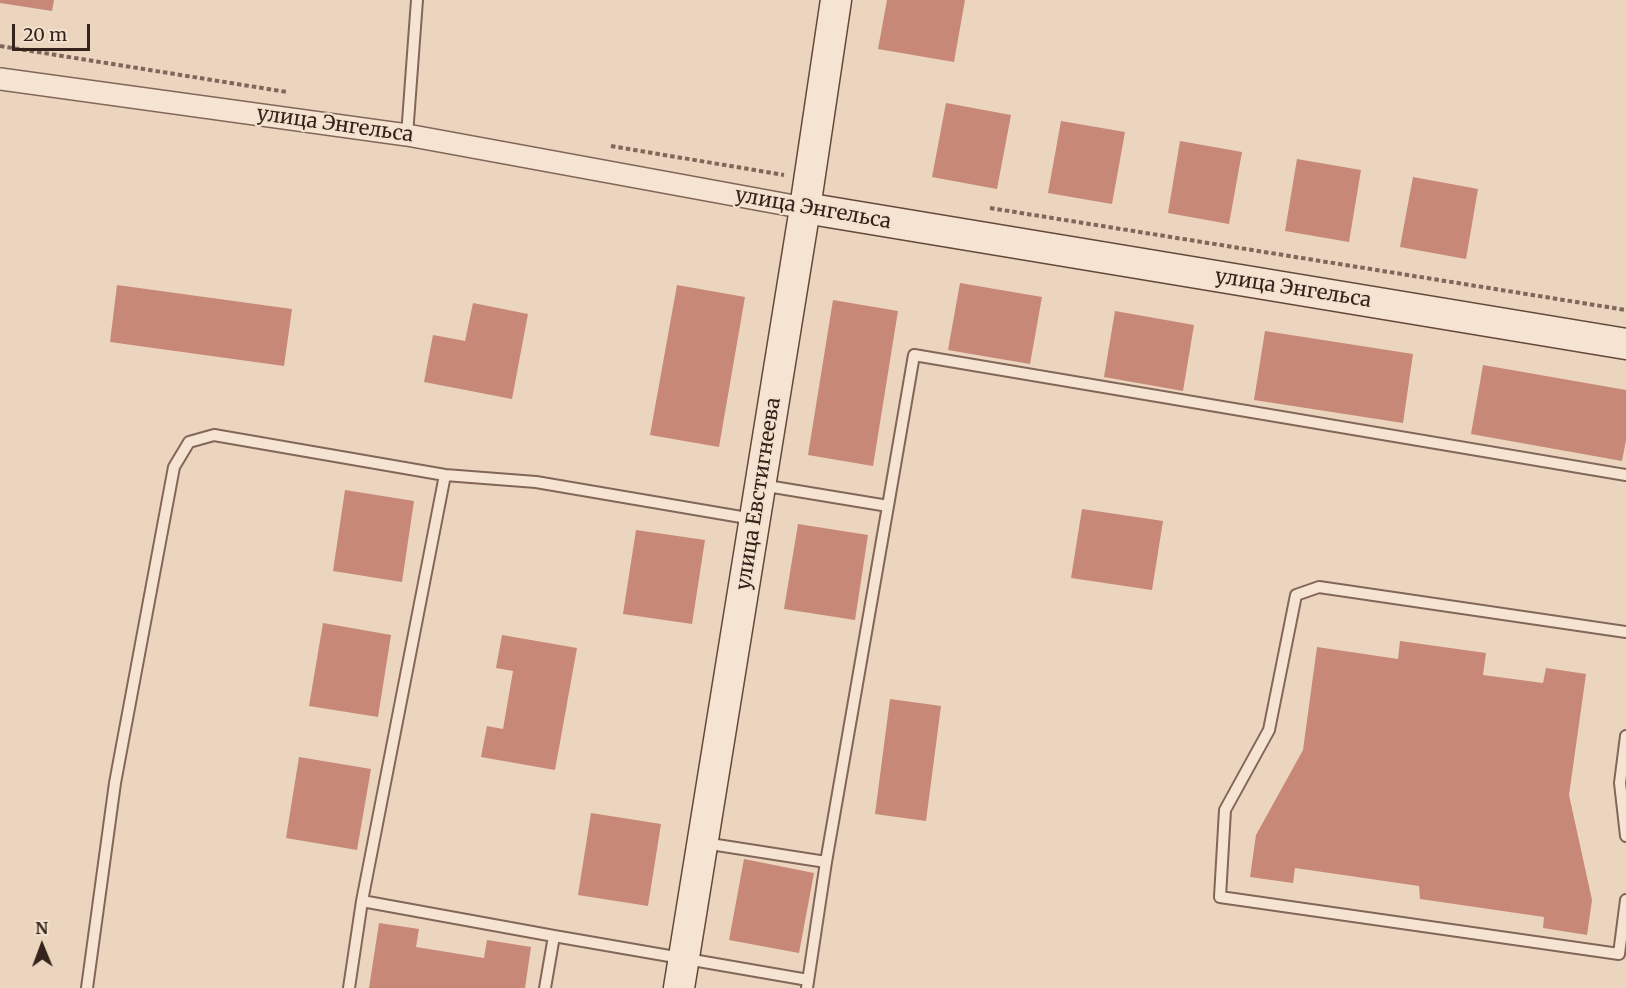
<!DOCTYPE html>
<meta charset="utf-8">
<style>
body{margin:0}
#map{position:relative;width:1626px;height:988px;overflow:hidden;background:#ebd5bf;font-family:Merriweather,serif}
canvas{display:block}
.north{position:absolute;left:12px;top:916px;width:60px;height:60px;-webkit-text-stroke:4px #f3e1ce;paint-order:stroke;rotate:359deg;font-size:16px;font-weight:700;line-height:24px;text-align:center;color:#33231c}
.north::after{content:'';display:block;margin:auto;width:21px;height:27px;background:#33231c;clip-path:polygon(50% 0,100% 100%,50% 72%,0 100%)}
.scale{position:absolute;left:12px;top:24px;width:78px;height:27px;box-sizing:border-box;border:3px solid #33231c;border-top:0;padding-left:8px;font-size:18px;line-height:21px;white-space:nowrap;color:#33231c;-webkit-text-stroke:4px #f3e1ce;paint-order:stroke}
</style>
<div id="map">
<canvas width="1626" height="988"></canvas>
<div class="north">N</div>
<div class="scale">20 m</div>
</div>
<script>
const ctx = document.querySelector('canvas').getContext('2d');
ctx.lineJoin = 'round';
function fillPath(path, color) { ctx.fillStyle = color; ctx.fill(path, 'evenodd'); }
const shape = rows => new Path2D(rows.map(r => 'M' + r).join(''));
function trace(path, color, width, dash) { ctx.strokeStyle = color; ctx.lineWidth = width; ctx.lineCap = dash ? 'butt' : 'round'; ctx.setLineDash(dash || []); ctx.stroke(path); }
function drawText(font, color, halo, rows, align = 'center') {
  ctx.font = font + ' Merriweather,serif'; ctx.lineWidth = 4.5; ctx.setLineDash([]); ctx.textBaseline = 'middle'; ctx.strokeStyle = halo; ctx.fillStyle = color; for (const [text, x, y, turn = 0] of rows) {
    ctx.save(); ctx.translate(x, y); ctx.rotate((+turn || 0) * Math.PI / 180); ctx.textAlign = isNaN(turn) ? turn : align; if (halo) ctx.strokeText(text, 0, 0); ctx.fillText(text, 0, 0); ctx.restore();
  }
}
const building = shape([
 [0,0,54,0,52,11,0,3],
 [887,0,965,0,954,62,878,49],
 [946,103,1011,115,997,189,932,177],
 [1061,121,1125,132,1112,204,1048,193],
 [1180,141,1242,152,1229,224,1168,213],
 [1297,159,1361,170,1349,242,1285,231],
 [1413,177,1478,189,1466,259,1400,247],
 [960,283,1042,297,1030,364,948,350],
 [117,285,292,309,284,366,110,342],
 [677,285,745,297,719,447,650,435],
 [833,300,898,311,873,466,808,455],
 [473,303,528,314,512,399,424,382,433,335,465,341],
 [1115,311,1194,325,1183,391,1104,377],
 [1265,331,1413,354,1403,423,1254,400],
 [1483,365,1626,390,1626,440,1622,461,1471,434],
 [345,490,414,501,402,582,333,571],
 [1082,509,1163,521,1152,590,1071,578],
 [798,524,868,535,855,620,784,609],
 [636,530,705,540,692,624,623,614],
 [323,623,391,635,378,717,309,706],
 [502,635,577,648,555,770,481,757,487,726,503,729,513,671,496,668],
 [1400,641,1486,653,1483,675,1543,683,1546,668,1586,674,1569,795,1592,900,1587,935,1543,928,1544,917,1420,899,1419,886,1295,868,1293,883,1250,877,1256,835,1303,750,1317,647,1398,659],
 [890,699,941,706,926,821,875,814],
 [299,757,371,769,357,850,286,838],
 [591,813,661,824,648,906,578,895],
 [744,859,814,873,799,953,729,940],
 [379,923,419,929,416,947,484,958,487,940,531,947,525,988,369,988]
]);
const path = shape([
 [0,46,287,92],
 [611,146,784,175],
 [990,208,1626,310]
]);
const lane = shape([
 [407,135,417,0],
 [761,485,888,506,826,862],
 [888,506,914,355,1626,475],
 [1626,632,1319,587,1296,595,1269,730,1225,810,1220,897,1619,954,1626,900],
 [1626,736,1620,783,1626,836],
 [704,843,826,862,807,988],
 [362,901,554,936],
 [87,988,115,783,174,467,189,442,214,435,445,475],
 [349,988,362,901,445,475,536,482,753,519],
 [545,988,554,936,808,980]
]);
const street = shape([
 [0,79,407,135,805,208]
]);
const secondary = shape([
 [805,208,1626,344],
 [679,988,805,208,836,0]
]);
const streetNames = [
 ["улица Энгельса",335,125,8],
 ["улица Энгельса",813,209,10],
 ["улица Энгельса",1293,289,9],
 ["улица Евстигнеева",759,494,-81]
];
fillPath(building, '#c78877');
trace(lane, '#826659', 14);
trace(street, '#826659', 24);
trace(secondary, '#64483c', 33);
trace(path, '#826659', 4, [4.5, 3]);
trace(lane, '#f6e4d2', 10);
trace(street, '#f6e4d2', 21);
trace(secondary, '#f6e4d2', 30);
drawText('20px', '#33231c', '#f3e1ce', streetNames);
</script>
